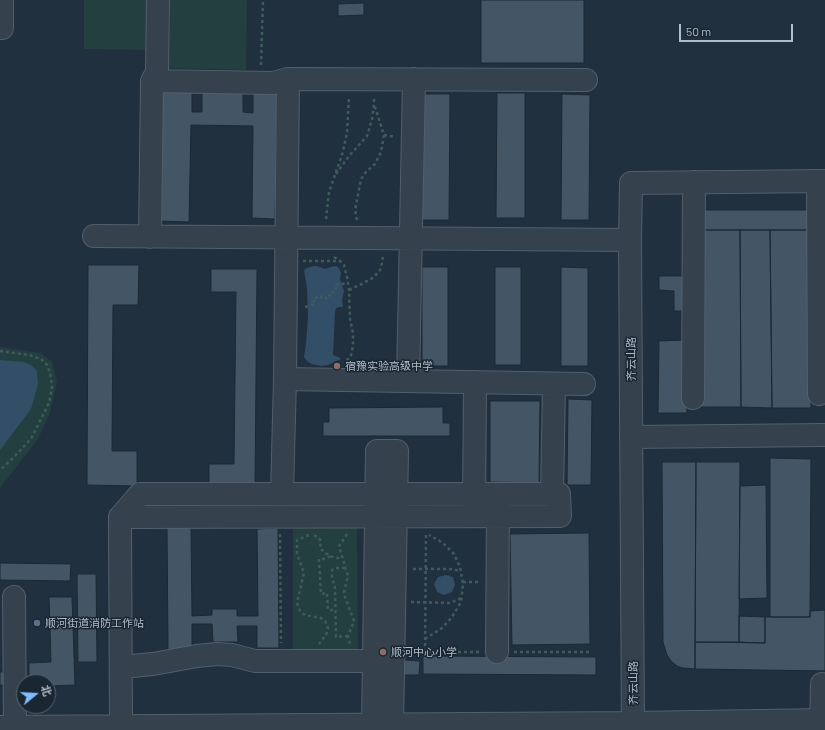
<!DOCTYPE html>
<meta charset="utf-8">
<style>
body{margin:0}
#map{position:relative;width:825px;height:730px;overflow:hidden;background:#21303e;font-family:Barlow,"Noto Sans SC",sans-serif}
canvas{display:block}
.north{position:absolute;left:16px;top:674px;width:40px;height:40px;box-sizing:border-box;background:#1a2733;border:1px solid #56636f;border-radius:50%;rotate:72deg;font-size:11px;font-weight:700;line-height:16px;text-align:center;color:#b0bcca}
.north::after{content:'';display:block;margin:auto;width:14px;height:18px;background:#80bdff;clip-path:polygon(50% 0,100% 100%,50% 72%,0 100%)}
.scale{position:absolute;left:679px;top:24px;width:114px;height:18px;box-sizing:border-box;border:2px solid #b0bcca;border-top:0;padding-left:5px;font-size:12px;line-height:14px;white-space:nowrap;color:#b0bcca;-webkit-text-stroke:3px #1a2733;paint-order:stroke}
</style>
<div id="map">
<canvas width="825" height="730"></canvas>
<div class="north">北</div>
<div class="scale">50 m</div>
</div>
<script>
const ctx = document.querySelector('canvas').getContext('2d');
ctx.lineJoin = 'round';
function fillPath(path, color) { ctx.fillStyle = color; ctx.fill(path, 'evenodd'); }
const shape = rows => new Path2D(rows.map(r => 'M' + r).join(''));
function trace(path, color, width, dash) { ctx.strokeStyle = color; ctx.lineWidth = width; ctx.lineCap = dash ? 'butt' : 'round'; ctx.setLineDash(dash || []); ctx.stroke(path); }
function drawText(font, color, halo, rows, align = 'center') {
  ctx.font = font + ' Barlow,"Noto Sans SC",sans-serif'; ctx.lineWidth = 3; ctx.setLineDash([]); ctx.textBaseline = 'middle'; ctx.strokeStyle = halo; ctx.fillStyle = color; for (const [text, x, y, turn = 0] of rows) {
    ctx.save(); ctx.translate(x, y); ctx.rotate((+turn || 0) * Math.PI / 180); ctx.textAlign = isNaN(turn) ? turn : align; if (halo) ctx.strokeText(text, 0, 0); ctx.fillText(text, 0, 0); ctx.restore();
  }
}
const green = shape([
 [84,0,149,0,148,50,84,49],
 [170,0,247,0,246,70,169,68],
 [0,347,41,353,52,362,57,381,50,413,38,439,0,488],
 [293,527,357,527,358,652,293,652]
]);
const water = shape([
 [314,266,317,266,325,269,334,266,338,267,340,270,341,274,340,279,344,291,342,300,343,307,340,307,336,308,335,312,333,355,340,358,341,359,328,365,321,366,312,364,307,361,304,357,306,344,308,317,307,288,304,270,307,268],
 [0,360,24,362,31,365,37,371,38,384,31,409,0,450],
 [446,575,453,577,455,585,452,592,444,595,437,592,434,584,438,577]
]);
const building = shape([
 [481,0,584,0,584,63,481,63,481,0],
 [364,3,364,15,338,16,338,4,364,3],
 [161,87,192,88,192,112,202,112,202,89,243,90,243,112,253,113,253,91,277,91,275,219,252,218,253,126,191,125,189,222,159,221,161,87],
 [497,93,525,93,525,218,496,218,497,93],
 [422,94,450,94,449,220,421,220,422,94],
 [562,94,590,95,589,220,561,220,562,94],
 [699,210,809,210,809,230,699,230,699,210],
 [699,230,740,230,741,407,699,407,699,230],
 [740,230,770,230,772,408,741,407,740,230],
 [770,230,809,230,811,408,772,408,770,230],
 [88,265,139,265,138,305,113,305,112,451,137,451,137,486,87,485,88,265],
 [422,267,448,267,448,366,422,366,422,267],
 [495,267,521,267,521,365,495,365,495,267],
 [561,267,588,268,588,366,561,366,561,267],
 [211,269,257,269,255,488,209,487,209,464,234,464,236,292,211,292,211,269],
 [659,276,686,276,686,311,674,311,674,291,659,290,659,276],
 [686,340,687,413,658,413,659,341,686,340],
 [568,399,592,400,591,485,567,485,568,399],
 [490,401,540,401,539,483,490,482,490,401],
 [443,407,443,423,450,423,450,436,323,436,323,422,329,422,329,408,443,407],
 [770,458,811,459,810,617,770,617,770,458],
 [662,462,696,462,695,669,683,668,677,666,672,662,667,655,663,642,662,462],
 [696,462,740,462,739,642,695,642,696,462],
 [766,485,767,598,739,599,740,486,766,485],
 [167,526,191,526,192,616,212,615,212,609,237,609,237,616,258,616,257,529,278,528,279,648,257,648,257,626,237,626,238,642,213,642,212,624,192,624,192,650,168,650,167,526],
 [589,533,590,644,512,645,510,534,589,533],
 [0,563,71,564,70,581,0,580,0,563],
 [77,574,96,574,97,662,78,662,77,574],
 [49,597,72,597,75,685,48,686,48,682,29,682,29,663,51,662,49,597],
 [825,610,825,671,695,669,695,642,765,643,765,617,810,617,810,611,825,610],
 [739,616,765,617,765,643,739,642,739,616],
 [423,656,596,657,596,675,423,674,423,656],
 [403,660,420,661,419,675,402,675,403,660],
 [0,672,10,672,10,685,0,685,0,672]
]);
const path = shape([
 [261,65,263,0],
 [384,135,396,137],
 [336,174,349,156,367,136,372,120,374,104,374,97],
 [326,219,329,192,342,155,347,133,349,97],
 [357,220,355,210,361,179,366,172,375,164,381,152,384,135,374,104],
 [334,257,340,261],
 [303,261,340,261,344,265,347,277,349,290,350,319,353,333,353,343,352,353,349,359,344,361],
 [349,290,362,284,374,277,380,270,382,263,383,257],
 [305,307,315,304,313,299,321,296,322,299,330,297,329,293,336,291,335,285,348,283],
 [0,351,29,355,41,359,47,365,50,373,52,387,49,403,31,439,11,460,0,470],
 [280,534,281,643],
 [347,534,339,546,348,576,344,592,345,597,354,621,348,636,350,644],
 [309,535,297,540,297,554,304,573,297,603,300,611,305,615,321,618,325,621,328,628,326,635,319,644],
 [314,536,317,536,321,541,320,548,324,552,330,556,336,558,342,558],
 [330,556,326,559,319,559,321,594,327,593,328,610,335,610],
 [345,568,336,568,332,570,332,577,335,588,336,637,348,636],
 [413,569,450,569,461,571],
 [463,582,480,582],
 [411,602,450,603,461,598],
 [425,639,442,628,452,617,461,602,463,584,460,567,454,554,443,543,429,535],
 [410,652,479,652],
 [425,652,426,535],
 [514,652,589,652]
]);
const minor = shape([
 [0,28,2,28,2,0],
 [152,81,157,72,158,0],
 [818,181,819,394],
 [94,236,630,240],
 [150,237,152,81,273,83,288,79],
 [285,379,584,384],
 [408,381,414,79],
 [693,398,694,182],
 [631,437,825,435],
 [140,494,559,494,560,516,120,517,140,494],
 [282,494,285,379,288,79,586,80],
 [552,494,554,384],
 [474,509,475,382],
 [120,517,121,726],
 [14,597,15,727],
 [497,652,498,501],
 [121,667,153,664,197,656,217,654,232,655,255,661,374,661],
 [373,725,377,451,397,451,392,725],
 [0,727,633,723,825,720],
 [633,730,630,240,631,183,825,181],
 [821,730,822,684]
]);
const markers = [
 [337,366,4,"#8d6e63"],
 [37,623,4,"#5c6f8a"],
 [383,652,4,"#8d6e63"]
];
const streetNames = [
 ["齐云山路",631,359,-90],
 ["齐云山路",633,683,-90]
];
const poiNames = [
 ["宿豫实验高级中学",345,366],
 ["顺河街道消防工作站",45,623],
 ["顺河中心小学",391,652]
];
fillPath(green, '#233f3f');
fillPath(water, '#334e67');
fillPath(building, '#445665');
trace(building, '#1c2935', 1);
trace(minor, '#535f6c', 24);
trace(path, '#405b5c', 2.5, [3, 3]);
trace(minor, '#35424e', 22);
for (const [x, y, r, color] of markers) { const dot = new Path2D(); dot.arc(x, y, r, 0, 2 * Math.PI); ctx.fillStyle = color; ctx.fill(dot); trace(dot, '#1a2733', 1.5); }
drawText('11px', '#b0bcca', '#1a2733', streetNames);
drawText('11px', '#b0bcca', '#1a2733', poiNames, 'left');
</script>
